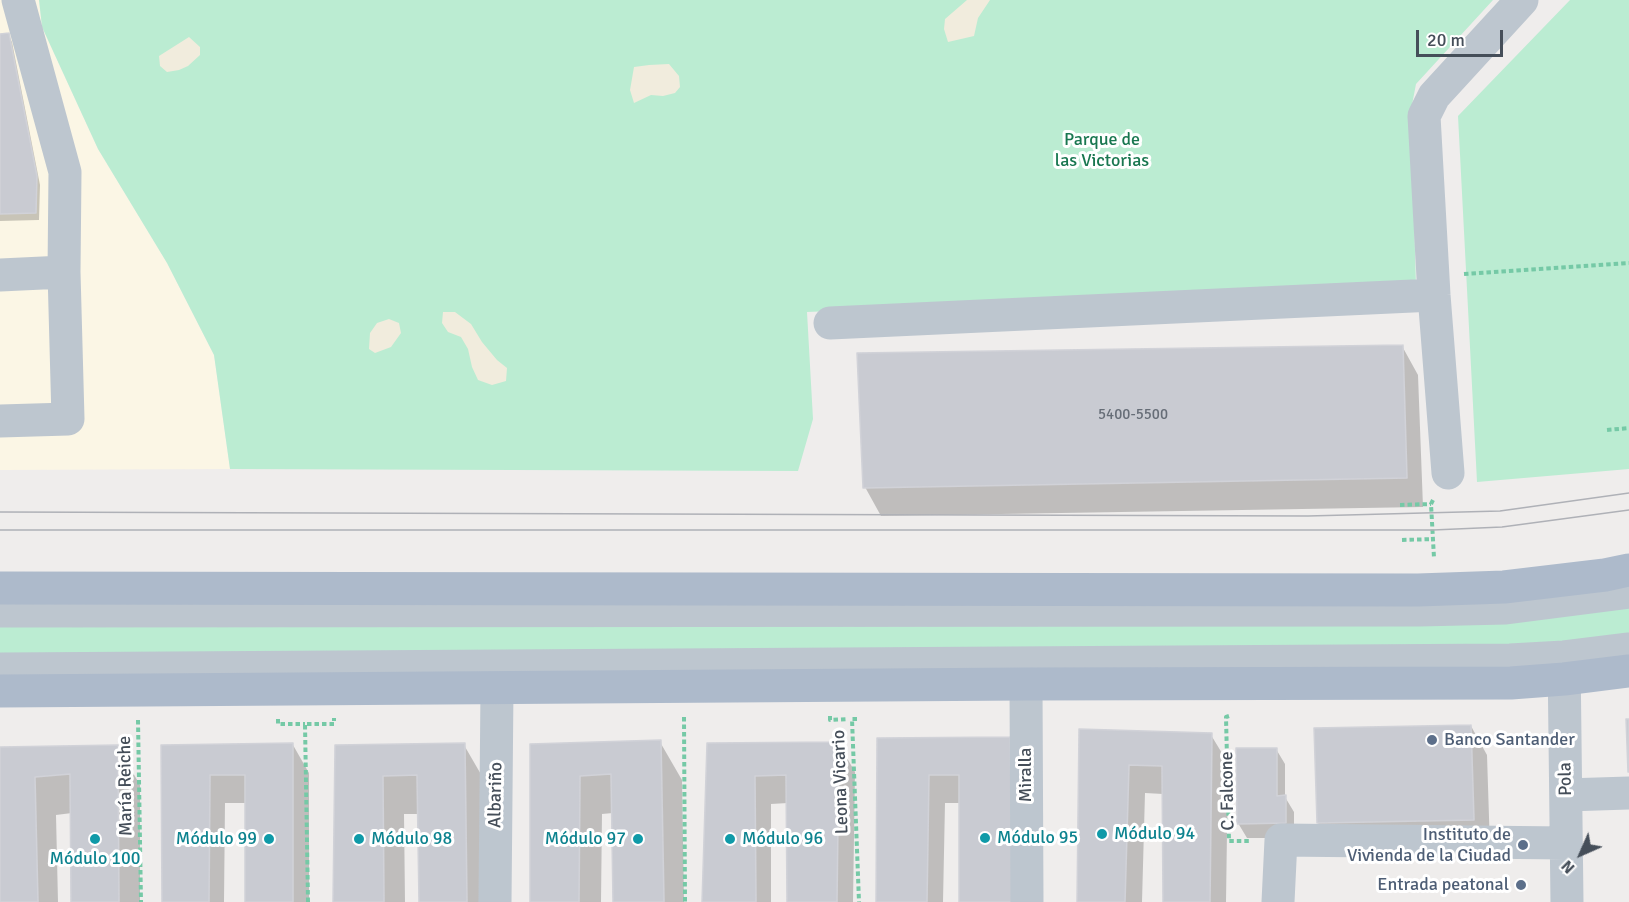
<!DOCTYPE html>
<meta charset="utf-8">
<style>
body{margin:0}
#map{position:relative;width:1629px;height:902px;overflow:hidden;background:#efedec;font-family:Signika,sans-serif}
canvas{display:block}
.north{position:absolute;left:1551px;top:824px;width:60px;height:60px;-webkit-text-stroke:4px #fff;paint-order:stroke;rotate:225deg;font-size:16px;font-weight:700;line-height:24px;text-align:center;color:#454e59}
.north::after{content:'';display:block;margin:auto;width:21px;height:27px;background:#454e59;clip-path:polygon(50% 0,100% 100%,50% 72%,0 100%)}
.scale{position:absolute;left:1416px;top:30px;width:87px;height:27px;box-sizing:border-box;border:3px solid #454e59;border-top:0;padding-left:8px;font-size:18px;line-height:21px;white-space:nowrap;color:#454e59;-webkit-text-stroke:4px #fff;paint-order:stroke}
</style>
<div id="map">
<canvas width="1629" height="902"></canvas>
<div class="north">N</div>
<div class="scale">20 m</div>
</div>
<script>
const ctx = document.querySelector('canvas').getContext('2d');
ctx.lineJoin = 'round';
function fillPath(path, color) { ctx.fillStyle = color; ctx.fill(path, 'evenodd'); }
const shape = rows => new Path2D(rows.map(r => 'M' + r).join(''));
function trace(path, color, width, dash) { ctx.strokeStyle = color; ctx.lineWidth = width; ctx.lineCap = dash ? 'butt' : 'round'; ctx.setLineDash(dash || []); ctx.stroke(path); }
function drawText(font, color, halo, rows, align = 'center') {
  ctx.font = font + ' Signika,sans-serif'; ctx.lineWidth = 6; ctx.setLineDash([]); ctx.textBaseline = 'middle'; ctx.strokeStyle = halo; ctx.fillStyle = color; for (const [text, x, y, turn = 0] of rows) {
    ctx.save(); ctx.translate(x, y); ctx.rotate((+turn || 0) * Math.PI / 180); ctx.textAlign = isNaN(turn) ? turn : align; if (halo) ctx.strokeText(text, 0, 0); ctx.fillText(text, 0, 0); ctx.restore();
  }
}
const commercial = shape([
 [0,0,39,0,42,27,98,149,167,263,214,355,230,469,0,470]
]);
const green = shape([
 [39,0,1493,0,1416,84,1411,110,1416,287,807,312,813,419,798,471,230,469,214,355,167,263,98,149,42,27],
 [1570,0,1629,0,1629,469,1477,482,1458,116],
 [1629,592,1629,649,0,669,0,611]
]);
const sand = shape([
 [967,0,990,0,978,18,974,36,948,42,944,29,945,19],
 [189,37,200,47,200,55,188,66,179,70,167,72,160,66,159,56],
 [669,64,679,76,680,87,675,93,663,96,651,95,634,103,630,90,634,67,649,65],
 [443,312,455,312,471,324,482,342,497,360,507,368,506,381,492,385,478,380,472,367,468,349,461,337,448,332,442,323],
 [389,319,399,323,401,333,391,347,375,353,369,349,370,333,377,323]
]);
const shadow = shape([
 [8,35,12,42,40,185,39,220,0,221,0,36],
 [1402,346,1418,375,1423,507,881,516,865,487],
 [1471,726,1487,755,1490,848,1335,852,1318,823,1316,730],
 [1080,730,1211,735,1228,763,1226,902,1164,902,1163,794,1145,793,1142,902,1078,902],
 [879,739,1009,739,961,902,960,803,945,803,943,902,878,902],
 [660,742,682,780,684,902,615,902,613,813,602,814,601,902,531,902,531,745],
 [708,744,839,744,855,772,853,902,789,902,788,803,771,804,771,902,704,902],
 [293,745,309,773,309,902,246,902,246,803,225,803,224,902,164,902,163,746],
 [464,745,486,783,487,902,420,902,419,814,404,814,405,902,334,902,337,746],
 [118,747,140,785,140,902,72,902,72,813,56,815,58,902,0,902,0,748],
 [1276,749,1285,764,1285,797,1294,812,1294,838,1247,838,1238,823]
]);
const building = shape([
 [9,33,37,176,36,213,0,214,0,34,9,33],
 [1403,345,1407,478,863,488,857,353,1403,345],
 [1626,719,1629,719,1629,772,1628,772,1626,719],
 [1471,725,1474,820,1317,823,1314,728,1471,725],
 [1079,729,1212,733,1210,902,1163,902,1162,766,1129,765,1125,902,1077,902,1079,729],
 [1010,737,1013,902,959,902,959,775,929,775,927,902,876,902,877,738,1010,737],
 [661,740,664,902,613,902,611,774,580,776,579,902,530,902,530,744,661,740],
 [839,742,837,902,787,902,786,775,755,776,756,902,702,902,707,743,839,742],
 [293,743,293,902,245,902,245,775,210,775,209,902,162,902,161,745,293,743],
 [465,743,467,902,419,902,417,775,383,776,384,902,333,902,335,745,465,743],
 [118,745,119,902,71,902,70,774,35,777,38,902,0,902,0,747,118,745],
 [1236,748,1277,748,1277,796,1286,795,1286,823,1237,824,1236,748]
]);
const path = shape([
 [1464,274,1629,263],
 [1607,430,1629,428],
 [1433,500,1431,504,1434,558],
 [1400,505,1431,504],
 [1402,540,1434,539],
 [830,716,830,720,848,719],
 [1229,716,1226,717,1229,841,1250,841],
 [684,717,685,902],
 [278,719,278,724,305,724],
 [857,719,852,719,859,902],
 [138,720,141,902],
 [308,902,305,724,334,724,334,718]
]);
const minor = shape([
 [18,0,65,172,64,272],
 [0,275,64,272,68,419,0,421],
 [830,323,1434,295],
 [1448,473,1434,295,1424,116,1434,96,1522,0],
 [0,611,1419,610,1506,608,1629,592],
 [1564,657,1567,902],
 [0,669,1510,660,1564,657,1629,649],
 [1026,684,1027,902],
 [1566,795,1629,793],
 [495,902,497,688],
 [1278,902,1281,840,1566,843]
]);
const major = shape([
 [0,588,1418,590,1504,587,1605,575,1629,570],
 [0,691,1026,684,1511,683,1564,679,1629,671]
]);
const tram = shape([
 [0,512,1308,516,1500,511,1629,493],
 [0,530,1433,530,1502,527,1629,510]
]);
const markers = [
 [1432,740,6,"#5c6f8a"],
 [1102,834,6,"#0f9aa8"],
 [985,838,6,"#0f9aa8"],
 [95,839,6,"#0f9aa8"],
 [269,839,6,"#0f9aa8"],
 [359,839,6,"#0f9aa8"],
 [638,839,6,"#0f9aa8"],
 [730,839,6,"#0f9aa8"],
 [1523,845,6,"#5c6f8a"],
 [1521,885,6,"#5c6f8a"]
];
const numberNames = [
 ["5400-5500",1133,415]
];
const parkNames = [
 ["Parque de",1102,140],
 ["las Victorias",1102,161]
];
const serviceNames = [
 ["Banco Santander",1444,740,"left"],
 ["Instituto de",1511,835],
 ["Vivienda de la Ciudad",1511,856],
 ["Entrada peatonal",1509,885]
];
const streetNames = [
 ["Miralla",1026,775,-90],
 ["Pola",1566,779,-91],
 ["Leona Vicario",841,782,-92],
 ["María Reiche",126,786,-91],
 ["C. Falcone",1228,791,-91],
 ["Albariño",496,795,-89]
];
const cultureNames = [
 ["Módulo 94",1114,834],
 ["Módulo 95",997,838],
 ["Módulo 99",257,839,"right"],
 ["Módulo 98",371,839],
 ["Módulo 97",626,839,"right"],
 ["Módulo 96",742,839],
 ["Módulo 100",95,859,"center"]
];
fillPath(commercial, '#fbf6e5');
fillPath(green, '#bbecd2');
fillPath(sand, '#f1ecdd');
fillPath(shadow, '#0003');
fillPath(building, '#c9cbd2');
trace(building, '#d1d2d8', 1.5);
trace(path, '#75c9a6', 4, [4.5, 3]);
trace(minor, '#bdc6cf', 33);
trace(major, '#adbacb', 33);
trace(tram, '#afb1b7', 1.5);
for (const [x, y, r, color] of markers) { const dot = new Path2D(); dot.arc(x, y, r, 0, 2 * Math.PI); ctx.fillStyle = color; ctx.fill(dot); trace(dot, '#fff', 2); }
drawText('15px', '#666d77', null, numberNames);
drawText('18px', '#197750', '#fff', parkNames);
drawText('18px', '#4e5e75', '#fff', serviceNames, 'right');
drawText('18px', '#454e59', '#fff', streetNames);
drawText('18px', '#0d838f', '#fff', cultureNames, 'left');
</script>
